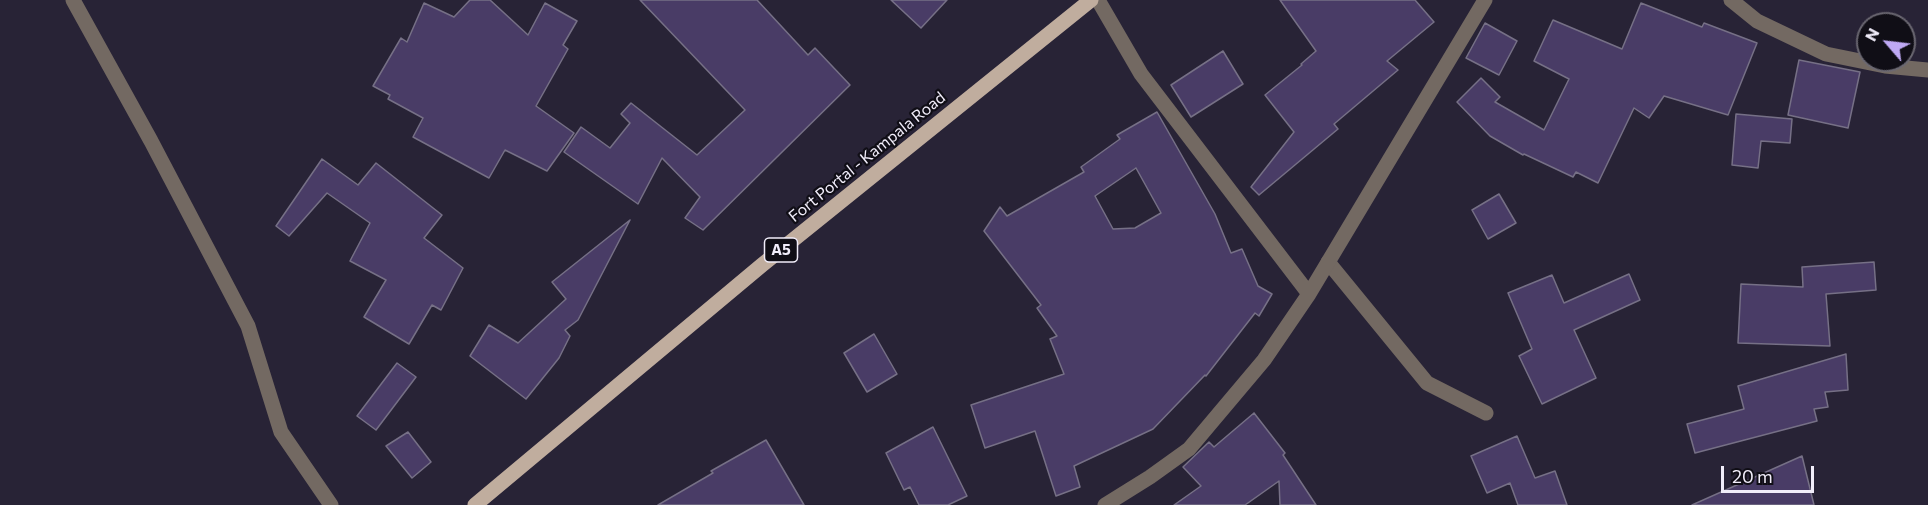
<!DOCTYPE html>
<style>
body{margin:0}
#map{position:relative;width:1928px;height:505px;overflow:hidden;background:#282336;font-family:Commissioner,sans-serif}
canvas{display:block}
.north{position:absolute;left:1856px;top:12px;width:60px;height:60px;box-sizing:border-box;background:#100e16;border:2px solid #6a6771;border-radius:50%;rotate:298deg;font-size:16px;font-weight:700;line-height:24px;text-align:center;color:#f1edfa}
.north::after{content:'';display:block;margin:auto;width:21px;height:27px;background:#bfa9f4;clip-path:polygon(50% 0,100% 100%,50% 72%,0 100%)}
.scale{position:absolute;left:1721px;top:466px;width:93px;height:27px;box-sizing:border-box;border:3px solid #f1edfa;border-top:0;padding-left:8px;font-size:18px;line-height:21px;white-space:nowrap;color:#f1edfa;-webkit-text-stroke:4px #100e16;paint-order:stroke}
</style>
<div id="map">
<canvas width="1928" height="505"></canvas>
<div class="north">N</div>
<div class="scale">20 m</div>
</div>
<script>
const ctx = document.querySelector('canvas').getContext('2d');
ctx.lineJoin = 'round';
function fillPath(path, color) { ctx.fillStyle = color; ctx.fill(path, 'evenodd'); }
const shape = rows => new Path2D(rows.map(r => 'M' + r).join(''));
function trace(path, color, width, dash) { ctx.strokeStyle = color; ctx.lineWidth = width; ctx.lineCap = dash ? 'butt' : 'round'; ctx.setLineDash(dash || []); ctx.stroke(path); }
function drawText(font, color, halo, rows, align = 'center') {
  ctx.font = font + ' Commissioner,sans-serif'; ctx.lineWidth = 4.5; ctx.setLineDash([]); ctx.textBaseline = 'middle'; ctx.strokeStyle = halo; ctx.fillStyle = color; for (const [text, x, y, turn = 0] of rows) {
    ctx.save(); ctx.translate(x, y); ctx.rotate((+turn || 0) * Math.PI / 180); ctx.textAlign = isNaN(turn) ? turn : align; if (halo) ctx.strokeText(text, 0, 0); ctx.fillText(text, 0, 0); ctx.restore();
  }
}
const building = shape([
 [470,0,490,0,528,35,545,3,577,21,563,45,568,49,536,106,574,133,547,171,505,150,489,178,413,137,423,118,388,99,390,95,373,86,401,38,407,42,424,3,454,17,470,0],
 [640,0,757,0,808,55,815,48,850,85,703,230,685,218,700,197,662,158,638,204,564,152,581,127,610,148,630,123,621,114,631,103,697,155,745,110,640,0],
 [891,0,947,0,921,28,891,0],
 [1280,0,1415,0,1434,22,1387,61,1398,70,1334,124,1338,129,1259,195,1251,187,1294,132,1265,95,1302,65,1301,64,1316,51,1280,0],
 [1641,3,1702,27,1704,23,1757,43,1728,115,1664,96,1649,118,1634,108,1598,183,1576,172,1573,177,1524,154,1523,155,1490,136,1457,102,1481,78,1500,97,1495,102,1544,130,1569,79,1534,61,1553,20,1622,49,1641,3],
 [1485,23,1517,41,1499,75,1466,58,1485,23],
 [1223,51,1243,84,1191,117,1171,85,1223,51],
 [1799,60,1860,72,1848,128,1788,115,1799,60],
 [1157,112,1215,214,1231,253,1242,249,1258,286,1272,294,1259,316,1255,313,1206,376,1205,375,1153,429,1074,466,1080,487,1056,496,1035,431,985,448,971,405,1064,374,1050,339,1057,336,1037,308,1041,305,984,231,1000,207,1007,216,1084,172,1081,167,1120,139,1117,135,1157,112],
 [1136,168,1161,213,1135,228,1113,229,1095,196,1136,168],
 [1736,114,1792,119,1790,143,1761,141,1758,168,1732,165,1736,114],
 [322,159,358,185,376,163,442,215,424,238,463,268,441,310,432,305,409,344,364,317,386,280,350,261,370,223,327,193,289,236,276,226,322,159],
 [1499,194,1516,223,1488,239,1472,210,1499,194],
 [630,220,578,320,565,330,570,336,559,358,526,399,470,356,489,325,518,343,566,299,552,282,630,220],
 [1874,262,1876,290,1826,294,1830,346,1738,343,1741,284,1803,287,1802,267,1874,262],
 [1629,274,1640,300,1574,330,1596,378,1542,404,1519,356,1532,349,1508,293,1552,275,1564,303,1629,274],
 [874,334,897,374,867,392,844,353,874,334],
 [1846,354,1848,390,1825,392,1828,407,1814,409,1817,421,1695,453,1687,424,1744,409,1738,386,1846,354],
 [397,363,416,377,376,430,357,416,397,363],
 [1254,413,1285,453,1283,455,1316,505,1280,505,1279,481,1245,505,1174,505,1201,486,1183,467,1209,442,1214,447,1254,413],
 [933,427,967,496,948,505,919,505,910,487,904,490,886,453,933,427],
 [408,432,431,462,412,478,386,446,408,432],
 [1517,436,1535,478,1555,471,1567,505,1518,505,1510,483,1487,493,1471,456,1517,436],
 [766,440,804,505,658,505,713,473,711,471,766,440],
 [1802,456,1814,505,1692,505,1802,456]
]);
const lane = shape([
 [73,0,151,141,248,326,281,432,331,505],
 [1328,262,1427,383,1486,413]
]);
const street = shape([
 [1098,0,1141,74,1309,294],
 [1731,0,1757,21,1826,54,1885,66,1928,70],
 [1105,505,1150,477,1189,449,1264,360,1309,294,1485,0]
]);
const primary = shape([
 [475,505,762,265,1091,0]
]);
const shields = [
 [781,250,33]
];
const shieldNames = [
 ["A5",781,250]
];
const streetNames = [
 ["Fort Portal - Kampala Road",867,157,-39]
];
fillPath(building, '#493c66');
trace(building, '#767086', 1.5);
trace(lane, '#736962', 15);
trace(street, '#736962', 15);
trace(primary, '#c0ad9e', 15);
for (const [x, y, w] of shields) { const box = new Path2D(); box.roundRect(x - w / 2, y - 12, w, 24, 4.5); ctx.fillStyle = '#100e16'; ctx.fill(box); trace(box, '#f1edfa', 1.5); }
drawText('bold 15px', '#f1edfa', null, shieldNames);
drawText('16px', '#f1edfa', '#100e16', streetNames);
</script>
